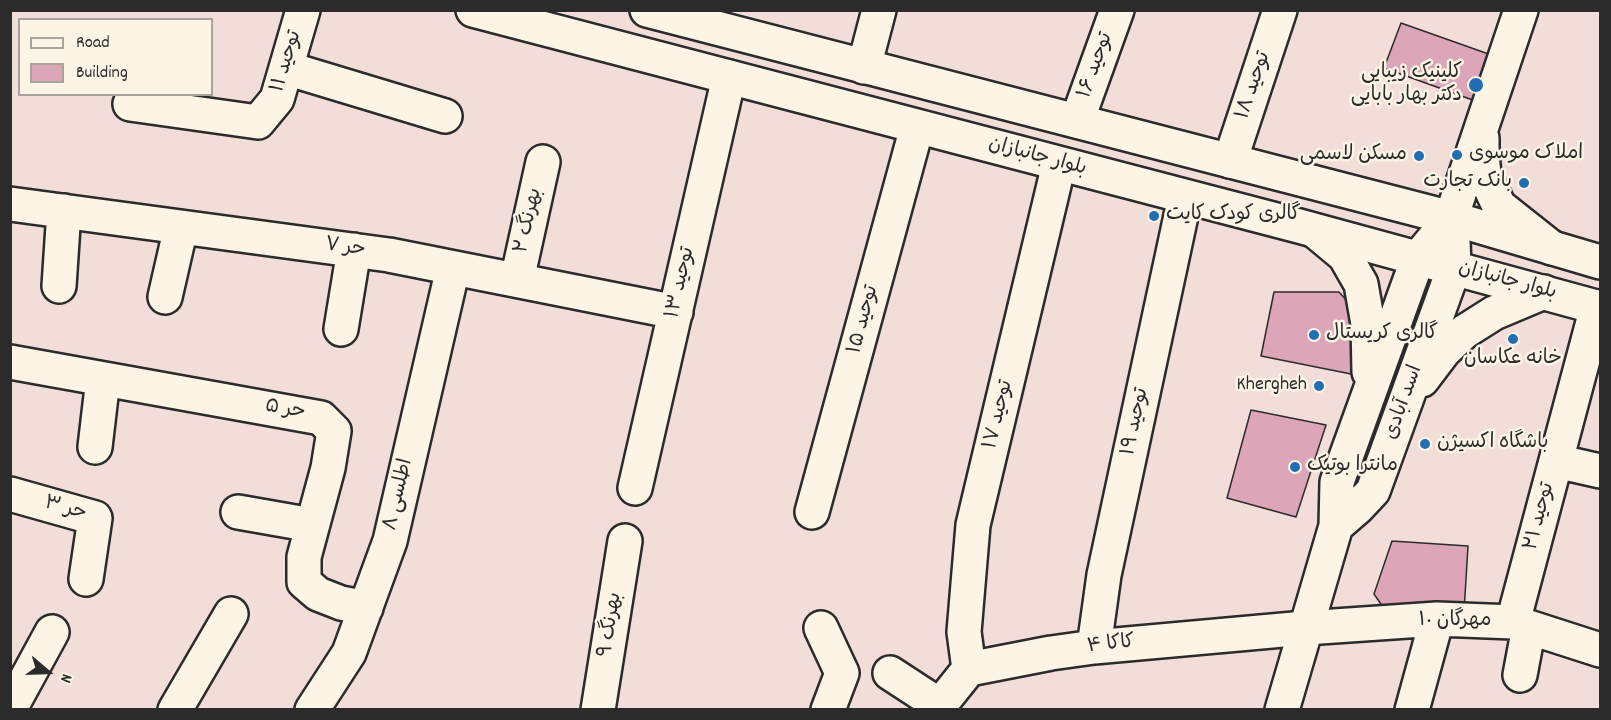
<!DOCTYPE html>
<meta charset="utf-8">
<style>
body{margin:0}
#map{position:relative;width:1611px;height:720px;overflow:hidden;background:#f2ddd8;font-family:Dekko,sans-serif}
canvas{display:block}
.frame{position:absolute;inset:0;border:12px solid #2b2b2b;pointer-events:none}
.legend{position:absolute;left:18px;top:18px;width:195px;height:78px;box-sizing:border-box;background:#fcf5e5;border:2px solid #a8a49b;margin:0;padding:8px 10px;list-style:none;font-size:18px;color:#2b2b2b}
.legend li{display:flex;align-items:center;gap:12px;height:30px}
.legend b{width:30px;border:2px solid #a8a49b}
.north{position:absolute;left:18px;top:642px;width:60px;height:60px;-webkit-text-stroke:4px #fcf5e5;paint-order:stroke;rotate:109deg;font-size:16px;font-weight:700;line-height:24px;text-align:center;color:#2b2b2b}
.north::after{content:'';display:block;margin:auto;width:21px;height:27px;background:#2b2b2b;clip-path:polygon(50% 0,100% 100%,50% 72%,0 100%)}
</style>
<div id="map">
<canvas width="1611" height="720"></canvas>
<div class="frame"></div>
<ul class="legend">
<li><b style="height:8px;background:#fcf5e5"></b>Road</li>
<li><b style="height:16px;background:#dca5b8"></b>Building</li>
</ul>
<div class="north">N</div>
</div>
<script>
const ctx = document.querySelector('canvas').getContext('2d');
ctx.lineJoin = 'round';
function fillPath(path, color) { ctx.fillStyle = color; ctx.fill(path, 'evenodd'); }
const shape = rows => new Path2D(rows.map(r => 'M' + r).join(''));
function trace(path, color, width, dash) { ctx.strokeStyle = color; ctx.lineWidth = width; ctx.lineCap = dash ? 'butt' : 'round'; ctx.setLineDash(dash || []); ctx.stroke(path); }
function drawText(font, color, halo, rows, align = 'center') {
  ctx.font = font + ' Dekko,"Playpen Sans Arabic",sans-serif'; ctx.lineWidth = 5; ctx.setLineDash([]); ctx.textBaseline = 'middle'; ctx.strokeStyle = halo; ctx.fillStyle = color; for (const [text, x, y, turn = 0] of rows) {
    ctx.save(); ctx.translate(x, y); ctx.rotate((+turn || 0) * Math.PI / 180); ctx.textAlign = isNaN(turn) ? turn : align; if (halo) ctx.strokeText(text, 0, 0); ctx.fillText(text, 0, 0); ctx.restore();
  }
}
const building = shape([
 [1401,23,1497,57,1481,103,1384,68,1401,23],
 [1274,292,1339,292,1368,324,1357,346,1351,374,1261,356,1274,292],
 [1251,410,1326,425,1296,517,1227,498,1251,410],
 [1392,541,1468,546,1464,612,1383,607,1374,594,1392,541]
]);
const minor = shape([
 [864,67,879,10],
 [286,68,445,116],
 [130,104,258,122,277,99,303,10],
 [1077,121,1117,10],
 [1482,138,1482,155,1484,174,1499,206,1552,248],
 [1230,161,1280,10],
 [10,204,389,255,676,312],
 [1451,218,1521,10],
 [517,280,543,162],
 [59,286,64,211],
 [165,297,181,227],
 [341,329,354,250],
 [10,362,321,418,334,431,328,468,304,557,304,582,318,594,341,603,366,608],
 [95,447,103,379],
 [1556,461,1600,471],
 [635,488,729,77],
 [10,494,95,518,86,579],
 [238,512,312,525],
 [812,512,917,127],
 [1513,622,1597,307],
 [821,628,842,673,828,710],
 [1094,647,1104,575,1185,197],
 [969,669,964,632,973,525,1059,164],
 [890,673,939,705],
 [1520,675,1529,627],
 [10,709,52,632],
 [175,710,231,614],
 [312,710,349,653,390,541,453,268],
 [598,710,625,541],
 [936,710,969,669,1051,653,1094,647,1305,628,1437,619,1513,622,1600,650],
 [1412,710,1437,619]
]);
const major = shape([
 [1315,231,1345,256,1361,284,1368,324,1369,372],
 [1422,380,1444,351,1464,332,1494,313,1544,292],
 [1336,526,1358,507,1373,491,1454,268,1453,240],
 [1282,710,1336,526,1337,482,1418,258,1451,218]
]);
const highway = shape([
 [473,10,1299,226,1600,308],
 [647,10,1451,218,1600,262]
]);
const markers = [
 [1476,85,8,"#1f6fb2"],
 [1457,155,6,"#1f6fb2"],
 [1419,156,6,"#1f6fb2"],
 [1524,183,6,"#1f6fb2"],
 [1154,216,6,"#1f6fb2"],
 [1314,335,6,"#1f6fb2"],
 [1513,339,6,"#1f6fb2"],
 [1319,386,6,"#1f6fb2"],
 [1425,444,6,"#1f6fb2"],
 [1295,467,6,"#1f6fb2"]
];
const streetNames = [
 ["توحید ۱۱",288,62,-73],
 ["توحید ۱۶",1097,66,-70],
 ["توحید ۱۸",1255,86,-71],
 ["بلوار جانبازان",1037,158,15],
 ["بهرنگ ۲",530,221,-77],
 ["حر ۷",345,249,8],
 ["بلوار جانبازان",1507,282,15],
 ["توحید ۱۳",682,283,-77],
 ["توحید ۱۵",865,320,-75],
 ["اسد آبادی",1405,403,-70],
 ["حر ۵",285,411,10],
 ["توحید ۱۷",1000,415,-76],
 ["توحید ۱۹",1137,422,-78],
 ["اطلسی ۸",400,495,-77],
 ["حر ۳",65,510,16],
 ["توحید ۲۱",1541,517,-75],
 ["مهرگان ۱۰",1455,622],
 ["بهرنگ ۹",612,625,-81],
 ["کاکا ۴",1111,646,-6]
];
const poiNames = [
 ["کلینیک زیبایی",1462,74,"right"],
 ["دکتر بهار بابایی",1462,97,"right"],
 ["املاک موسوی",1469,155],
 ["مسکن لاسمی",1407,156,"right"],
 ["بانک تجارت",1512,183,"right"],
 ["گالری کودک کایت",1166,216],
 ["گالری کریستال",1326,335],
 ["خانه عکاسان",1513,360,"center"],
 ["Khergheh",1307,386,"right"],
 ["باشگاه اکسیژن",1437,444],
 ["مانترا بوتیک",1307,467]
];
fillPath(building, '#dca5b8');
trace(building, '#2b2b2b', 1.5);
trace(minor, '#2b2b2b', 38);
trace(major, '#2b2b2b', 38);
trace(highway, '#2b2b2b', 38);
trace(minor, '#fcf5e5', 33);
trace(major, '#fcf5e5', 33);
trace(highway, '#fcf5e5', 33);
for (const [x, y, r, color] of markers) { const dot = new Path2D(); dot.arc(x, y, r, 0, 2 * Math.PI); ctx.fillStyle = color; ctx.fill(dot); trace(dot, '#fcf5e5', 2); }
drawText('20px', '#2b2b2b', '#fcf5e5', streetNames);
drawText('20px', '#2b2b2b', '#fcf5e5', poiNames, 'left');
</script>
